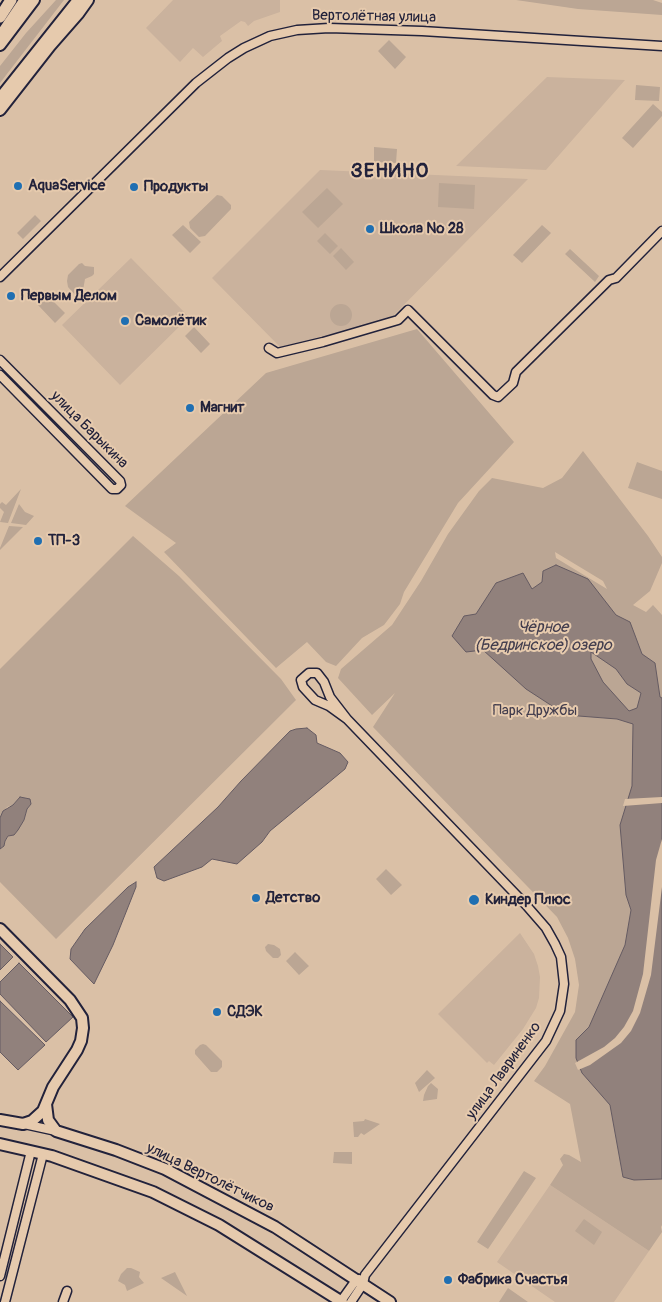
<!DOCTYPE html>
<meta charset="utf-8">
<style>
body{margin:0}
canvas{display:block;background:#dac0a6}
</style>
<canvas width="662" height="1302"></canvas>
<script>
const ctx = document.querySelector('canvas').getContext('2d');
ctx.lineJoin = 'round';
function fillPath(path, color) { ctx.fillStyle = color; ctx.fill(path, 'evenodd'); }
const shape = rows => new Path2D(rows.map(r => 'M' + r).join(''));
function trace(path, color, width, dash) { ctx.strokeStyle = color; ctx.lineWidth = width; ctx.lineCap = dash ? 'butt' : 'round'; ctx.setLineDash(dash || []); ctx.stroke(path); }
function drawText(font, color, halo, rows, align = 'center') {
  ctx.font = font + ' Pangolin,sans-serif'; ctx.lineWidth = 4; ctx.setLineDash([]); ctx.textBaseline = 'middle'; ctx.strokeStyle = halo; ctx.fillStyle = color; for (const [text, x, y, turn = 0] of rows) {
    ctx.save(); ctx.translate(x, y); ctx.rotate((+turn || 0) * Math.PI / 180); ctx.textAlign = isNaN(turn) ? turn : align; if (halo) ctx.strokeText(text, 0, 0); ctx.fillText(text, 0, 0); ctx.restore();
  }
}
const built = shape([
 [173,0,280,0,280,12,254,21,248,26,245,22,241,21,220,36,222,41,203,57,193,48,180,62,146,28],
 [547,77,625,80,546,170,456,166],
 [320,170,528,179,390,319,280,347,212,278],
 [131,258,189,317,120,385,62,325],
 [520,933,534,954,538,966,540,977,539,998,536,1008,523,1029,494,1065,489,1061,487,1063,438,1014],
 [550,1185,649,1251,614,1302,555,1302,497,1262]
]);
const green = shape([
 [56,0,64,0,0,83,0,66,26,33],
 [516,0,653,0,662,3,662,15,578,9],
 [389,40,406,57,395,69,378,51],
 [636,85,660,87,659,101,635,100],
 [653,104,662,112,662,116,633,148,622,138],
 [374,147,397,149,396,163,374,162],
 [439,183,475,185,474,209,438,207],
 [327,188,343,204,318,228,302,212],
 [217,195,222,196,231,205,231,209,205,236,199,237,190,228,189,222],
 [35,215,41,221,23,239,17,233],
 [183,225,201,242,190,253,172,235],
 [542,225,551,233,522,263,513,255],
 [325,233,338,246,330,254,317,241],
 [341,248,354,262,346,270,333,256],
 [570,249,599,276,595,282,565,254],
 [82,263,85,266,94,267,94,274,92,276,85,279,82,296,77,297,68,287,67,281,68,275,79,264],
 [48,296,65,313,55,323,38,305],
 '330 315a11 11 0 1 1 22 0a11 11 0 1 1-22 0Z',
 [194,327,210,344,201,353,185,336],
 [417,329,514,442,458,503,404,592,400,604,384,625,362,638,336,666,326,662,307,642,276,668,164,552,176,543,125,506,266,373],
 [0,364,113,479,111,481,0,369],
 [583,451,648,536,662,557,662,563,650,591,633,605,646,612,653,605,662,615,662,1225,661,1227,662,1232,649,1251,550,1185,563,1165,560,1159,564,1154,569,1155,581,1162,570,1104,534,1081,545,1066,575,1012,579,985,575,959,568,938,557,917,373,727,395,693,372,715,338,678,341,669,392,625,421,581,448,534,479,491,492,478,543,488,562,478],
 [555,552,603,581,607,589,556,558],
 [637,462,662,471,662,499,628,488],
 [21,489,8,523,0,522,4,512,0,508,0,504,2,502,6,505],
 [19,504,25,512,34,516,26,525,11,523],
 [9,526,23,527,0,550,0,548],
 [133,536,179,576,281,679,296,700,56,939,0,882,0,849,4,846,5,841,9,836,14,835,24,820,27,809,31,804,20,797,13,805,7,807,0,818,0,669],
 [386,869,402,885,391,895,376,879],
 [268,944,274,945,280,949,281,955,278,958,273,958,266,951,265,947],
 [295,952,309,966,299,975,286,961],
 [203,1044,206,1045,222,1061,222,1067,217,1072,211,1072,195,1054,195,1050,200,1045],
 [427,1070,435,1078,419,1092,415,1083],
 [431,1083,438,1089,437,1099,423,1101,424,1095,428,1086],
 [365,1119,380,1124,364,1135,361,1133,358,1137,354,1137,353,1122,364,1121],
 [334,1152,352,1152,352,1164,333,1163],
 [524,1171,536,1178,488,1249,477,1242],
 [584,1219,602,1232,594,1245,575,1231],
 [127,1268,131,1268,140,1272,139,1277,144,1283,127,1291,125,1285,118,1281,121,1274],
 [175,1272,187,1296,161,1278],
 [508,1288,528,1302,499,1302]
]);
const water = shape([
 [556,565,588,579,616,615,630,622,642,654,655,663,660,697,662,698,662,1179,634,1180,623,1177,610,1105,582,1073,576,1058,576,1040,589,1027,625,945,631,910,626,895,620,825,632,786,633,724,617,719,566,715,526,689,483,650,466,652,452,636,464,616,476,614,496,583,523,573,532,589,542,582,543,571,556,565],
 [591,652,616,669,627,684,641,693,637,708,629,711,603,682,591,659,591,652],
 [307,728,316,735,317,743,340,753,348,762,345,769,270,831,262,842,237,864,212,859,202,867,164,881,157,878,154,867,218,807,241,781,290,731,296,729,307,728],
 [20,797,30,799,31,804,27,809,24,820,18,830,14,835,8,836,5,841,4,846,0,849,0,818,3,811,13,805,20,797],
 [136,882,136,887,113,945,94,984,70,959,71,949,85,929,128,887,136,882],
 [0,944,13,957,0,970,0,944],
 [19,963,73,1017,46,1042,0,994,0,982,19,963],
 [0,1001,45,1045,18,1070,0,1052,0,1001]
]);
const pier = shape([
 [662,797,662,803,623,806,625,799],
 [662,839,662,887,651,975,640,1013,631,1031,621,1043,590,1065,578,1070,575,1063,604,1047,615,1038,624,1027,633,1011,643,974,656,860]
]);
const minor = shape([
 [0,277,196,83,228,58,244,48,270,36,297,30,329,28,422,31,662,46],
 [269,348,277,353,323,342,398,320,408,310,493,395,498,397,513,383,516,372,609,280,616,278,662,231],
 [0,360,120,481,121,485,117,489,112,489,0,375],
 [347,719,330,697,324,682,317,673,309,673,301,680,303,687,315,700,329,706,347,719,526,905,546,928,555,944,561,957,564,984,560,1011,546,1041,365,1275,363,1284,351,1302],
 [24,1124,56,1131],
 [0,1276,31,1151],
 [341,1301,356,1280,359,1279],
 [5,1302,43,1154],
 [63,1302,67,1291]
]);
const major = shape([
 [0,45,34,0],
 [0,98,78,0],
 [0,110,50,46,78,14,88,0],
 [0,929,70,1000,82,1018,83,1028,81,1041,77,1050,53,1087,43,1111,32,1121,23,1124,0,1120],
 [46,1104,48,1120,56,1131,116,1150,165,1169,275,1227,390,1302],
 [0,1144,52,1156,153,1192,219,1225,342,1302]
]);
const highway = shape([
 [0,17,11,0],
 [0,37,25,0]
]);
const markers = [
 [18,186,5,"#1f6fb2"],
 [134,187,5,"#1f6fb2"],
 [370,229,5,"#1f6fb2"],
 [11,296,5,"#1f6fb2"],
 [125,321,5,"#1f6fb2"],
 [190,408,5,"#1f6fb2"],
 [38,541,5,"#1f6fb2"],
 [256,898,5,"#1f6fb2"],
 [474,900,6,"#1f6fb2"],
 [217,1012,5,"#1f6fb2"],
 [448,1280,5,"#1f6fb2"]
];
const streetNames = [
 ["Вертолётная улица",374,17,1],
 ["улица Барыкина",89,430,45],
 ["улица Лавриненко",504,1071,-54],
 ["улица Вертолётчиков",210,1178,26]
];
const poiNames = [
 ["AquaService",28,186],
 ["Продукты",144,187],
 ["Школа № 28",380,229],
 ["Первым Делом",21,296],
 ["Самолётик",135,321],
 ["Магнит",200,408],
 ["ТП-3",48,541],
 ["Детство",266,898],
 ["Киндер Плюс",485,900],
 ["СДЭК",227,1012],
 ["Фабрика Счастья",458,1280]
];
const parkNames = [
 ["Парк Дружбы",535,711]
];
const waterNames = [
 ["Чёрное",543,628],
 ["(Бедринское) озеро",543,646]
];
const districtNames = [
 ["ЗЕНИНО",390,172]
];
fillPath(built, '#cab29d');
fillPath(green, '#bba694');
fillPath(water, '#91817c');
trace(water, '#655b62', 1);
fillPath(pier, '#dac0a6');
trace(minor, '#22223b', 11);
trace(major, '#22223b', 14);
trace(highway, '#22223b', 15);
trace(minor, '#e6caad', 8);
trace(major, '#e6caad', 10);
trace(highway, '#e6caad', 11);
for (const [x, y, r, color] of markers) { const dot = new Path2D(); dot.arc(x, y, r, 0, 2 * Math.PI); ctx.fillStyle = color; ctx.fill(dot); trace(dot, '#e6caad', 2); }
drawText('15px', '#22223b', '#e6caad', streetNames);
drawText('bold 15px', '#22223b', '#e6caad', poiNames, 'left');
drawText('15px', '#413c4d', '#e6caad', parkNames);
drawText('italic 16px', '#433e4e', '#e6caad', waterNames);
ctx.letterSpacing = '1px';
drawText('bold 20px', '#22223b', '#e6caad', districtNames);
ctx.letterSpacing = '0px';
</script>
